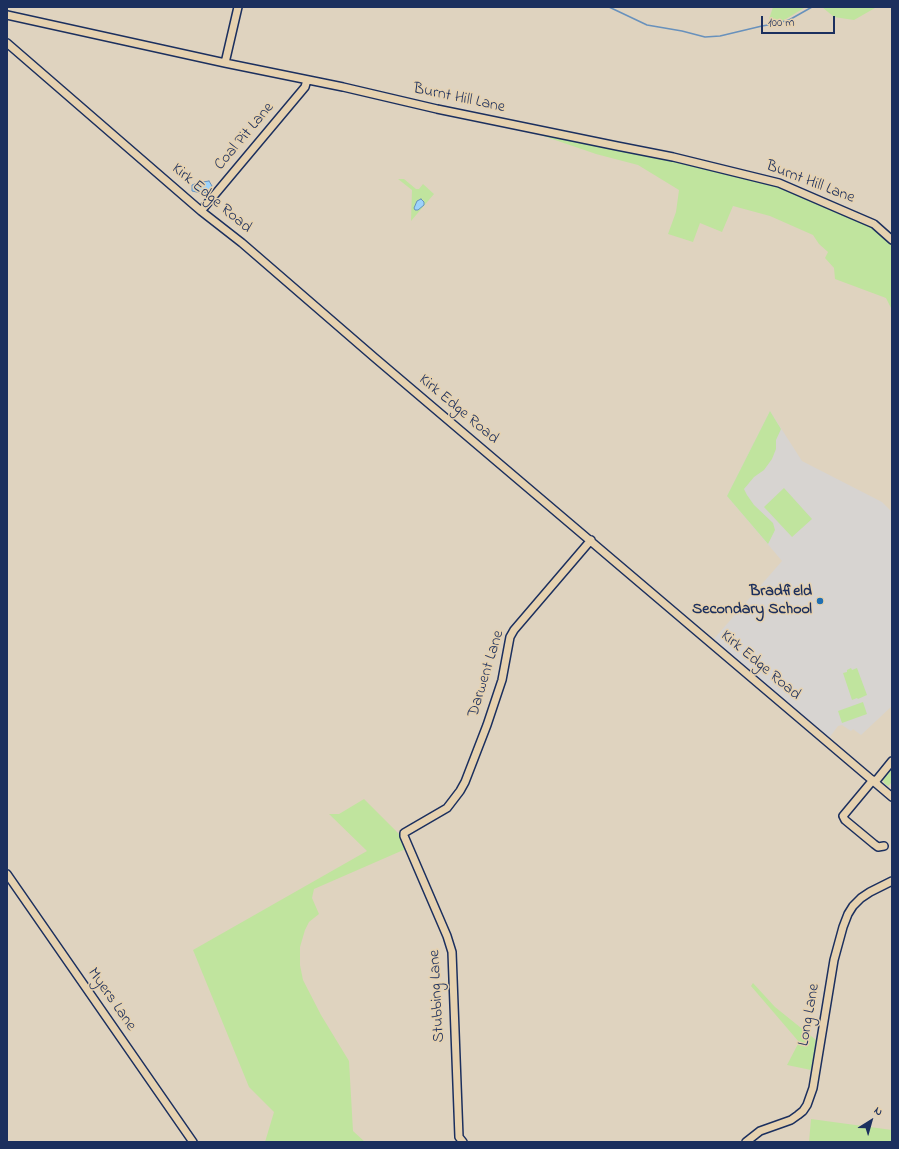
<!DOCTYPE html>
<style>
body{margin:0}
#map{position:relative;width:899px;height:1149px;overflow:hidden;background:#dfd3bf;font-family:"Indie Flower",sans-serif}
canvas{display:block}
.frame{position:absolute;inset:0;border:8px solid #1b2f5e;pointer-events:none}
.north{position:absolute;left:851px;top:1101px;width:40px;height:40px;-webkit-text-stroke:3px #e6d2b0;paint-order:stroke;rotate:37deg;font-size:11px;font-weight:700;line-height:16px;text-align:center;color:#1b2f5e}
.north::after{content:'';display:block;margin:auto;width:14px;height:18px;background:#1b2f5e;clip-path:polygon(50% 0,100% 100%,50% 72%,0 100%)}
.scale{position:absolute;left:761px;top:16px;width:74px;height:18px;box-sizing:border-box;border:2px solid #1b2f5e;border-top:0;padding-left:5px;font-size:12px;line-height:14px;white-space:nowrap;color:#1b2f5e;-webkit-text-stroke:3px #e6d2b0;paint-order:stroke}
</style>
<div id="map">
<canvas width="899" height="1149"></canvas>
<div class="frame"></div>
<div class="north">N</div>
<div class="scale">100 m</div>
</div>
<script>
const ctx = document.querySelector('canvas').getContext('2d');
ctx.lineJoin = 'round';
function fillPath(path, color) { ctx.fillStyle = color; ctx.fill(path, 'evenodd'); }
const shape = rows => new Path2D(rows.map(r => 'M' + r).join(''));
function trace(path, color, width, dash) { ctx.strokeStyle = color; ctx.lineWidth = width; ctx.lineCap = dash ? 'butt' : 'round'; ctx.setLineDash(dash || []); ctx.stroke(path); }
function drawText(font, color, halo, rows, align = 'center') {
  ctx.font = font + ' "Indie Flower",sans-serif'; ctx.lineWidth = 3; ctx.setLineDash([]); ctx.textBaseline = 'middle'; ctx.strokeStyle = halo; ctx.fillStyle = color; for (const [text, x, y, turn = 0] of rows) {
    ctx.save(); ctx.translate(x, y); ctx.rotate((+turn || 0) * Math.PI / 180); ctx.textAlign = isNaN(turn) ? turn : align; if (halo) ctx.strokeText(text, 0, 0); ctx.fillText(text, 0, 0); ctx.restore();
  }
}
const built = shape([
 [770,411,802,461,882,502,892,512,892,706,861,735,853,729,851,731,842,725,838,726,829,738,713,640,782,561,727,496]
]);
const green = shape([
 [773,7,819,7,804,8,781,22,769,19],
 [822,7,875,7,875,8,854,20,834,17],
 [523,129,672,159,777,185,848,217,874,225,892,243,892,310,886,298,835,279,834,268,825,258,828,252,819,244,813,235,770,216,733,206,722,232,700,223,693,242,668,234,676,212,679,190,638,165,596,154],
 [398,179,404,179,416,189,419,189,423,184,434,194,411,221,412,190],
 [770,411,781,429,776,440,776,449,772,459,764,470,754,477,744,489,747,495,754,505,773,523,775,530,768,544,727,496],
 [784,488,812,519,792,537,764,507],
 [851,668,852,670,857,668,867,695,858,699,857,698,852,700,843,673,847,672,847,670],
 [863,702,867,714,842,723,838,711],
 [892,768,892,782,888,786,884,783,883,780],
 [364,799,400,835,408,848,314,889,312,898,319,914,309,922,305,930,300,947,300,965,303,980,321,1015,349,1061,353,1131,365,1142,265,1142,274,1112,249,1087,193,950,367,851,329,814,339,814],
 [753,983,775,1007,816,1040,811,1070,787,1065,799,1042,751,986],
 [811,1119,892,1130,892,1142,809,1142]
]);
const water = shape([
 [209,181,212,186,208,192,201,193,192,191,192,185,197,183,209,181],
 [421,199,424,202,424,205,418,210,415,210,414,208,417,201,421,199]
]);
const stream = shape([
 [609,7,647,25,682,31,705,37,720,36,762,26,774,24,789,20,812,7]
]);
const minor = shape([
 [7,15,225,63,343,87,437,109,617,146,673,157,779,183,853,215,874,224,892,240],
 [7,43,201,211,242,243,375,358,892,797],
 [225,63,238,7],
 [201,211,305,87,307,80],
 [873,780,843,816,845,820,874,844,878,847,884,846],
 [875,782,892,761],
 [7,874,193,1142],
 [463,1142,459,1137,452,952,447,936,404,836,404,833,447,808,460,791,465,782,487,725,502,680,510,637,514,630,591,540],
 [746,1142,760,1131,791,1120,798,1115,803,1111,807,1105,813,1088,834,960,843,927,848,914,853,906,861,898,870,892,892,881]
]);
const markers = [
 [820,601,4,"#1f6fb2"]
];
const streetNames = [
 ["Burnt Hill Lane",459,99,12],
 ["Coal Pit Lane",245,137,-50],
 ["Burnt Hill Lane",810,183,21],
 ["Kirk Edge Road",211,199,40],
 ["Kirk Edge Road",458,410,40],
 ["Kirk Edge Road",760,666,40],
 ["Darwent Lane",487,674,-73],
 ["Stubbing Lane",438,996,-93],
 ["Myers Lane",111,1000,55],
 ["Long Lane",810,1015,-80]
];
const poiNames = [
 ["Bradfield",812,592],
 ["Secondary School",812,610]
];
fillPath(built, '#d7d4d1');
fillPath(green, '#c0e49e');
fillPath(water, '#9cd3fb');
trace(water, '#6891bc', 1);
trace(stream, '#6891bc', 1.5);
trace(minor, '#1b2f5e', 10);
trace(minor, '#e6d2b0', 7);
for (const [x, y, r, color] of markers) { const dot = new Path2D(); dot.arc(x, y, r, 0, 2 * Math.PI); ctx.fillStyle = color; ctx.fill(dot); trace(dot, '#e6d2b0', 1.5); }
drawText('16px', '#1b2f5e', '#e6d2b0', streetNames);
drawText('bold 16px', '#1b2f5e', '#e6d2b0', poiNames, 'right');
</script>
